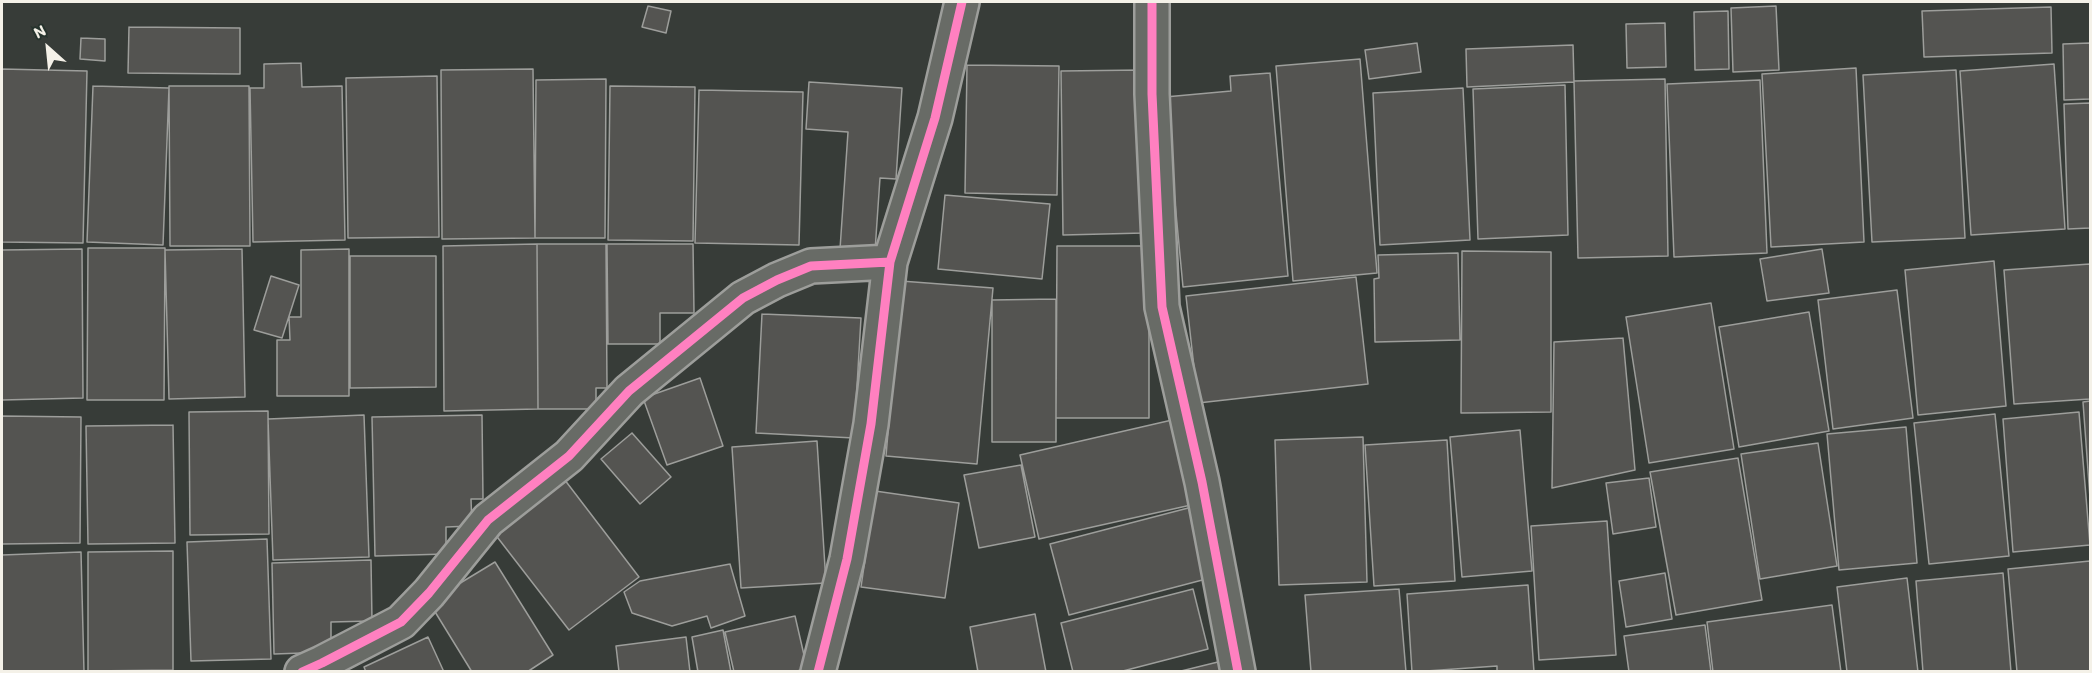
<!DOCTYPE html>
<style>
body{margin:0}
#map{position:relative;width:2092px;height:673px;overflow:hidden;background:#373c38;font-family:Itim,sans-serif}
canvas{display:block}
.frame{position:absolute;inset:0;border:3px solid #f4f1e8;pointer-events:none}
.north{position:absolute;left:18px;top:18px;width:60px;height:60px;-webkit-text-stroke:4px #26332d;paint-order:stroke;rotate:333deg;font-size:16px;font-weight:700;line-height:24px;text-align:center;color:#f4f1e8}
.north::after{content:'';display:block;margin:auto;width:21px;height:27px;background:#f4f1e8;clip-path:polygon(50% 0,100% 100%,50% 72%,0 100%)}
</style>
<div id="map">
<canvas width="2092" height="673"></canvas>
<div class="frame"></div>
<div class="north">N</div>
</div>
<script>
const ctx = document.querySelector('canvas').getContext('2d');
ctx.lineJoin = 'round';
function fillPath(path, color) { ctx.fillStyle = color; ctx.fill(path, 'evenodd'); }
const shape = rows => new Path2D(rows.map(r => 'M' + r).join(''));
function trace(path, color, width, dash) { ctx.strokeStyle = color; ctx.lineWidth = width; ctx.lineCap = dash ? 'butt' : 'round'; ctx.setLineDash(dash || []); ctx.stroke(path); }
const building = shape([
 [648,6,671,11,666,33,642,27,648,6],
 [1776,6,1779,70,1733,72,1731,8,1776,6],
 [2051,7,2052,53,1924,57,1922,11,2051,7],
 [1728,11,1729,69,1695,70,1694,12,1728,11],
 [1665,23,1666,67,1627,68,1626,24,1665,23],
 [129,27,240,28,240,74,128,73,129,27],
 [81,38,105,39,105,61,80,59,81,38],
 [1417,43,1421,72,1369,79,1365,50,1417,43],
 [2090,43,2090,99,2064,100,2063,44,2090,43],
 [1573,45,1574,82,1467,87,1466,49,1573,45],
 [1360,59,1377,273,1293,281,1276,66,1360,59],
 [301,63,302,87,342,86,345,240,253,242,250,88,264,88,264,64,301,63],
 [2054,64,2065,229,1971,235,1960,71,2054,64],
 [967,65,1059,66,1057,195,965,193,967,65],
 [1856,68,1864,242,1771,247,1762,74,1856,68],
 [2,69,87,71,83,243,2,242,2,69],
 [533,69,535,238,442,239,441,70,533,69],
 [1142,70,1144,233,1063,235,1061,71,1142,70],
 [1956,70,1965,238,1872,242,1863,75,1956,70],
 [1270,73,1288,276,1183,287,1165,97,1231,91,1230,76,1270,73],
 [437,76,439,237,348,238,346,78,437,76],
 [606,79,605,238,535,238,536,80,606,79],
 [1665,79,1668,256,1578,258,1574,81,1665,79],
 [1760,80,1767,253,1674,257,1667,84,1760,80],
 [809,82,902,88,896,179,880,178,875,251,840,249,848,132,806,129,809,82],
 [1565,85,1568,235,1478,239,1473,89,1565,85],
 [93,86,169,88,163,245,87,242,93,86],
 [169,86,249,86,250,246,170,246,169,86],
 [610,86,695,87,693,241,608,240,610,86],
 [1463,88,1470,240,1380,245,1373,93,1463,88],
 [699,90,803,92,799,245,695,243,699,90],
 [2090,103,2090,228,2068,229,2064,104,2090,103],
 [945,195,1050,204,1042,279,938,269,945,195],
 [537,244,538,409,444,411,443,246,537,244],
 [537,244,606,244,607,388,596,388,596,409,538,409,537,244],
 [607,244,693,244,694,313,660,313,660,344,608,344,607,244],
 [1057,246,1149,246,1149,418,1056,418,1057,246],
 [88,248,165,248,164,400,87,400,88,248],
 [82,249,83,398,2,400,2,250,82,249],
 [242,249,245,397,169,399,165,250,242,249],
 [349,249,349,396,277,396,277,340,290,340,289,317,301,317,301,250,349,249],
 [1822,249,1829,293,1767,301,1760,259,1822,249],
 [1462,251,1551,252,1551,412,1461,413,1462,251],
 [1458,253,1460,340,1375,342,1374,279,1379,278,1378,255,1458,253],
 [350,256,436,256,436,387,350,388,350,256],
 [1994,261,2006,406,1918,415,1905,270,1994,261],
 [2090,264,2090,399,2014,404,2004,270,2090,264],
 [271,276,299,285,282,338,254,330,271,276],
 [1356,277,1368,384,1198,403,1186,296,1356,277],
 [901,281,993,288,977,464,886,456,901,281],
 [1897,290,1913,418,1833,429,1818,300,1897,290],
 [1056,299,1056,442,992,442,992,300,1056,299],
 [1711,303,1734,449,1649,463,1626,317,1711,303],
 [1809,312,1829,431,1739,447,1719,327,1809,312],
 [762,314,861,318,854,438,756,433,762,314],
 [1623,338,1635,470,1552,488,1554,342,1623,338],
 [700,378,723,446,667,465,643,398,700,378],
 [2090,401,2090,498,2083,402,2090,401],
 [268,411,269,534,190,535,189,412,268,411],
 [2079,412,2090,545,2013,552,2003,419,2079,412],
 [1995,414,2009,556,1929,564,1914,423,1995,414],
 [364,415,369,557,273,560,268,419,364,415],
 [482,415,483,499,471,499,472,526,446,527,446,554,375,556,372,417,482,415],
 [2,416,81,417,80,543,2,544,2,416],
 [1172,420,1191,505,1039,539,1020,455,1172,420],
 [173,425,175,543,88,544,86,426,173,425],
 [1906,427,1917,563,1839,570,1827,434,1906,427],
 [1520,430,1532,571,1462,577,1450,437,1520,430],
 [632,433,671,477,640,504,601,459,632,433],
 [1363,437,1367,582,1279,585,1275,440,1363,437],
 [1447,440,1455,581,1374,586,1365,445,1447,440],
 [817,441,826,583,741,588,732,447,817,441],
 [1818,443,1837,566,1760,579,1741,454,1818,443],
 [1738,458,1762,600,1676,615,1650,472,1738,458],
 [1021,465,1035,537,979,548,964,475,1021,465],
 [561,475,639,577,569,630,491,529,561,475],
 [1649,478,1656,527,1613,534,1606,483,1649,478],
 [875,491,959,503,945,598,861,587,875,491],
 [1192,507,1210,578,1069,615,1050,544,1192,507],
 [1607,521,1616,655,1539,660,1531,526,1607,521],
 [267,539,271,659,191,661,187,542,267,539],
 [173,551,173,670,88,671,88,552,173,551],
 [81,552,84,672,2,672,2,555,81,552],
 [371,560,372,621,331,622,331,652,274,654,272,563,371,560],
 [2090,561,2090,672,2017,672,2008,569,2090,561],
 [495,562,553,655,527,672,472,672,429,602,495,562],
 [730,564,745,616,711,628,707,616,672,626,632,613,624,592,640,581,730,564],
 [1665,573,1672,619,1626,627,1619,581,1665,573],
 [2003,573,2011,672,1923,672,1916,581,2003,573],
 [1907,578,1918,672,1847,672,1837,587,1907,578],
 [1528,585,1534,672,1497,672,1497,666,1412,672,1407,594,1528,585],
 [1193,589,1208,649,1119,672,1073,672,1061,623,1193,589],
 [1399,589,1406,672,1311,672,1305,595,1399,589],
 [1832,605,1841,672,1713,672,1707,622,1832,605],
 [1035,614,1046,672,978,672,970,627,1035,614],
 [795,616,807,668,794,672,734,672,725,632,795,616],
 [1705,625,1711,672,1629,672,1624,636,1705,625],
 [723,630,731,672,698,672,692,637,723,630],
 [428,637,444,672,366,672,364,667,428,637],
 [686,637,690,672,619,672,616,646,686,637],
 [1222,661,1225,672,1177,672,1222,661]
]);
const street = shape([
 [1152,2,1152,94,1162,307,1202,482,1238,672],
 [302,672,322,663,401,622,429,593,488,520,569,456,629,391,743,298,777,280,811,266,890,262],
 [818,672,847,559,871,424,890,262,935,118,962,2]
]);
const cycleway = shape([
 [1152,2,1152,94,1162,307,1202,482,1238,672],
 [302,672,322,663,401,622,429,593,488,520,569,456,629,391,743,298,777,280,811,266,890,262],
 [818,672,847,559,871,424,890,262,935,118,962,2]
]);
fillPath(building, '#545451');
trace(building, '#9d9e9b', 1.5);
trace(street, '#9d9e9b', 38);
trace(street, '#686b66', 33);
trace(cycleway, '#ff80c0', 9);
</script>
